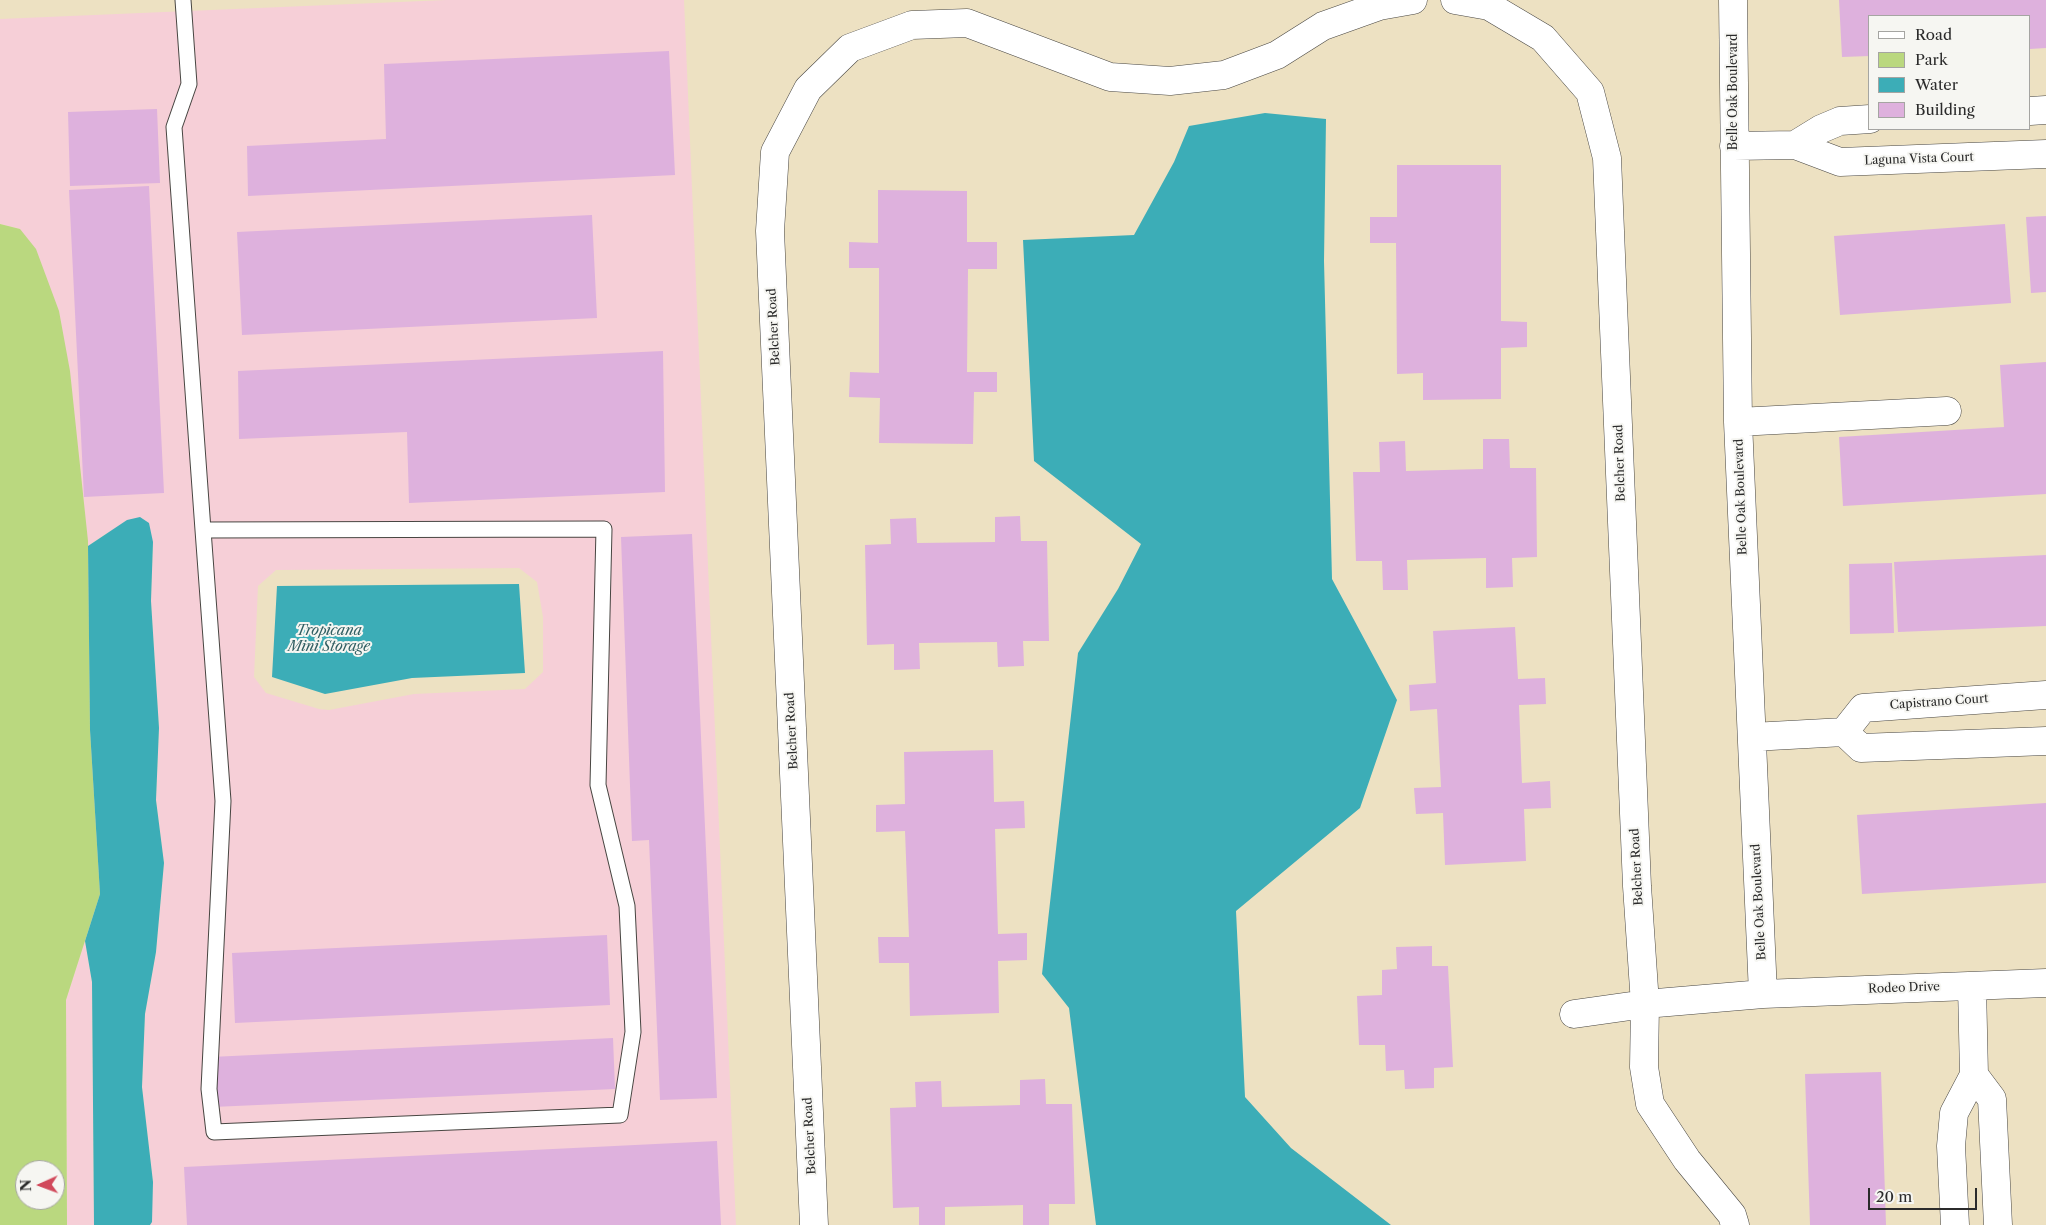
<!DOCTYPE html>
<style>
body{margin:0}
#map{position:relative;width:2046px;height:1225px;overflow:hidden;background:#ede1c2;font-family:"Libre Caslon Text",serif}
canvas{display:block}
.legend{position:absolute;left:1868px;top:15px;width:162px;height:115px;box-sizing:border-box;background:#f6f6f2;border:1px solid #a5a5a2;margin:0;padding:6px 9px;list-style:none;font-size:15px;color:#2b2b2b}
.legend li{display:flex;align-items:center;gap:10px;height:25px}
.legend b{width:25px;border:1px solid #a5a5a2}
.north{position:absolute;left:15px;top:1160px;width:50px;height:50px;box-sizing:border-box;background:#f6f6f2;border:1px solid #a5a5a2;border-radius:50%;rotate:268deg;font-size:14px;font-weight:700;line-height:20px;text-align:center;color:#2b2b2b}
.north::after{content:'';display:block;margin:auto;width:18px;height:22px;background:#d1495b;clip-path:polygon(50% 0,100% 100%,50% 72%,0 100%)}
.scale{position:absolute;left:1868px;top:1188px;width:109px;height:22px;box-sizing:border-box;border:2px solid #2b2b2b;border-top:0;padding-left:6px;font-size:15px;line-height:18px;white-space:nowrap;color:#2b2b2b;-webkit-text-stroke:4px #f6f6f2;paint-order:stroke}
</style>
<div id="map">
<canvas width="2046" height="1225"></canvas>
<ul class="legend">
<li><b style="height:6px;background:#fff"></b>Road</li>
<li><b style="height:14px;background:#bad87f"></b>Park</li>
<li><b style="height:14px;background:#3cadb7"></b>Water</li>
<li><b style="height:14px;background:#deb1dd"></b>Building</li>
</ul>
<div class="north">N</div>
<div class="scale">20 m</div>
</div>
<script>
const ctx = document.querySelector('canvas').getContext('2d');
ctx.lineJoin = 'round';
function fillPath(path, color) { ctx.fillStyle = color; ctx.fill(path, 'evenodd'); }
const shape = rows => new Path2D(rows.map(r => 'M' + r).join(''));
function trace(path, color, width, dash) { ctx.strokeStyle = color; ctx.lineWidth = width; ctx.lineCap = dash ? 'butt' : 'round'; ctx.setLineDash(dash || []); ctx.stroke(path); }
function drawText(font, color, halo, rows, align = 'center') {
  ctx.font = font + ' "Libre Caslon Text",serif'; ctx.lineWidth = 4; ctx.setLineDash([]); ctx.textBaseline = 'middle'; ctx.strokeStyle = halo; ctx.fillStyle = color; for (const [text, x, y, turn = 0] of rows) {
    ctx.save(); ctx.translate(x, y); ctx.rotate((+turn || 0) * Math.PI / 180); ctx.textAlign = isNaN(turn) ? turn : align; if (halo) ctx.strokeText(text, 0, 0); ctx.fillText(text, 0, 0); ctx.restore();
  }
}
const built = shape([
 [446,0,684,0,736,1225,150,1225,153,1182,142,1087,145,1014,156,952,164,863,156,800,159,728,151,601,153,542,107,533,88,546,20,229,0,224,0,19],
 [519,568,537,582,543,617,543,672,525,689,414,694,329,710,319,709,266,693,254,677,258,586,276,570],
 [85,941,92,982,94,1225,67,1225,66,1000]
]);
const green = shape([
 [0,224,20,229,36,249,59,311,70,371,88,541,90,730,100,894,66,1000,67,1225,0,1225],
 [25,1170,55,1170,55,1200,25,1200]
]);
const water = shape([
 [1265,113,1326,119,1324,261,1332,579,1397,700,1360,808,1236,911,1245,1097,1291,1148,1391,1225,1096,1225,1069,1008,1042,974,1078,653,1118,589,1141,544,1034,461,1023,240,1134,235,1174,162,1189,126],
 [140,517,149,523,153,542,151,601,159,728,156,800,164,863,156,952,145,1014,142,1087,153,1182,152,1222,150,1225,94,1225,92,982,85,941,100,894,90,730,88,546,127,520],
 [519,584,525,673,412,678,325,694,272,677,277,586]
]);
const building = shape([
 [1839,0,2046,0,2046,48,2030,49,2030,16,1870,16,1870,56,1842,57],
 [669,51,675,175,248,196,247,146,386,139,384,64],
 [157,109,160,183,70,186,68,112],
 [1397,165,1501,165,1501,321,1527,322,1527,347,1501,348,1501,399,1423,400,1423,373,1397,374,1396,243,1370,243,1370,217,1397,217],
 [149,186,164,493,84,497,69,190],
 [878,190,967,191,967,242,997,242,997,269,968,269,967,372,997,372,997,392,974,392,973,444,879,443,880,398,849,397,850,372,879,373,879,268,849,268,849,242,878,243],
 [592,215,597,318,242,335,237,232],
 [2046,216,2046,292,2031,293,2026,217],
 [2005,224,2011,303,1840,315,1834,236],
 [663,351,665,492,409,503,407,432,239,439,238,371],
 [2046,362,2046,494,1843,506,1839,437,2004,427,2000,365],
 [1483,439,1509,439,1510,468,1536,468,1537,557,1512,558,1513,587,1486,588,1486,558,1407,560,1408,590,1383,590,1382,561,1356,561,1353,472,1380,472,1379,442,1405,441,1406,471,1483,469],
 [1020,516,1021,541,1047,541,1049,641,1023,641,1024,666,998,667,997,642,919,643,920,669,894,670,894,644,867,645,865,545,891,544,890,519,916,518,917,543,995,542,995,517],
 [692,534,717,1098,660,1100,649,840,632,841,621,537],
 [2046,555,2046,626,1898,632,1894,562],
 [1892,563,1894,633,1850,634,1849,564],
 [1515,627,1518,679,1545,678,1546,704,1519,705,1522,783,1550,781,1551,808,1524,809,1526,861,1445,865,1443,813,1416,814,1414,788,1441,787,1437,709,1410,711,1409,685,1436,683,1433,631],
 [993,750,994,802,1024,801,1025,828,995,829,998,934,1027,933,1027,960,998,961,999,1013,910,1016,909,963,879,963,878,937,909,937,905,831,876,832,876,805,905,804,904,752],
 [2046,803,2046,883,1862,894,1857,815],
 [607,935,610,1005,235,1023,232,953],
 [1432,946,1432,966,1448,966,1453,1067,1434,1068,1434,1088,1405,1089,1404,1070,1386,1071,1385,1045,1359,1045,1357,996,1382,995,1382,970,1397,969,1396,947],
 [613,1038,615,1089,213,1107,211,1057],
 [1881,1072,1886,1225,1810,1225,1805,1074],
 [1045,1079,1046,1104,1072,1104,1075,1204,1049,1204,1049,1225,1023,1225,1023,1205,945,1207,945,1225,919,1225,919,1207,893,1208,890,1108,916,1107,915,1082,941,1081,942,1107,1020,1105,1020,1080],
 [717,1141,721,1225,187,1225,184,1167]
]);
const lane = shape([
 [183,0,189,84,174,127,203,530,223,801,209,1089,214,1132,620,1115,633,1032,627,906,598,785,604,529,203,530]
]);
const street = shape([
 [1455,0,1489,6,1543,38,1590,92,1607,158,1637,886,1645,1004,1644,1067,1650,1104,1687,1160,1732,1215,1735,1225],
 [1733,0,1738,422,1763,994],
 [2030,111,2046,110],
 [1795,145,1821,129,1840,121,1870,119],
 [1734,146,1795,145,1840,162,2046,154],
 [1738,422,1947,411],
 [1844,732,1863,708,2046,695],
 [1752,737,1844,732,1861,748,2046,741],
 [1574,1014,1645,1004,1763,994,2046,983],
 [1974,1075,1992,1099,1998,1225],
 [814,1225,770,231,775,152,808,89,850,48,912,25,967,23,1110,77,1170,81,1224,75,1277,55,1323,26,1379,6,1413,0],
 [1955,1225,1951,1146,1954,1113,1974,1075,1972,986]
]);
const streetNames = [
 ["Belle Oak Boulevard",1734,92,-90],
 ["Laguna Vista Court",1919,159,-2],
 ["Belcher Road",774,327,-93],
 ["Belcher Road",1620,463,-92],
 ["Belle Oak Boulevard",1741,497,-92],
 ["Capistrano Court",1939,702,-4],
 ["Belcher Road",792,731,-93],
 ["Belcher Road",1637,867,-93],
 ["Belle Oak Boulevard",1759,902,-93],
 ["Rodeo Drive",1904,988,-2],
 ["Belcher Road",810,1136,-93]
];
const waterNames = [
 ["Tropicana",329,631],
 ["Mini Storage",329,647]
];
fillPath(built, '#f6cfd7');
fillPath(green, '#bad87f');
fillPath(water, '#3cadb7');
fillPath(building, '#deb1dd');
trace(lane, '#484642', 17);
trace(street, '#484642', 29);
trace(lane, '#fff', 15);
trace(street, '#fff', 28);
drawText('12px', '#2b2b2b', '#f6f6f2', streetNames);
drawText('italic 14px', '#325f63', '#f6f6f2', waterNames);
</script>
